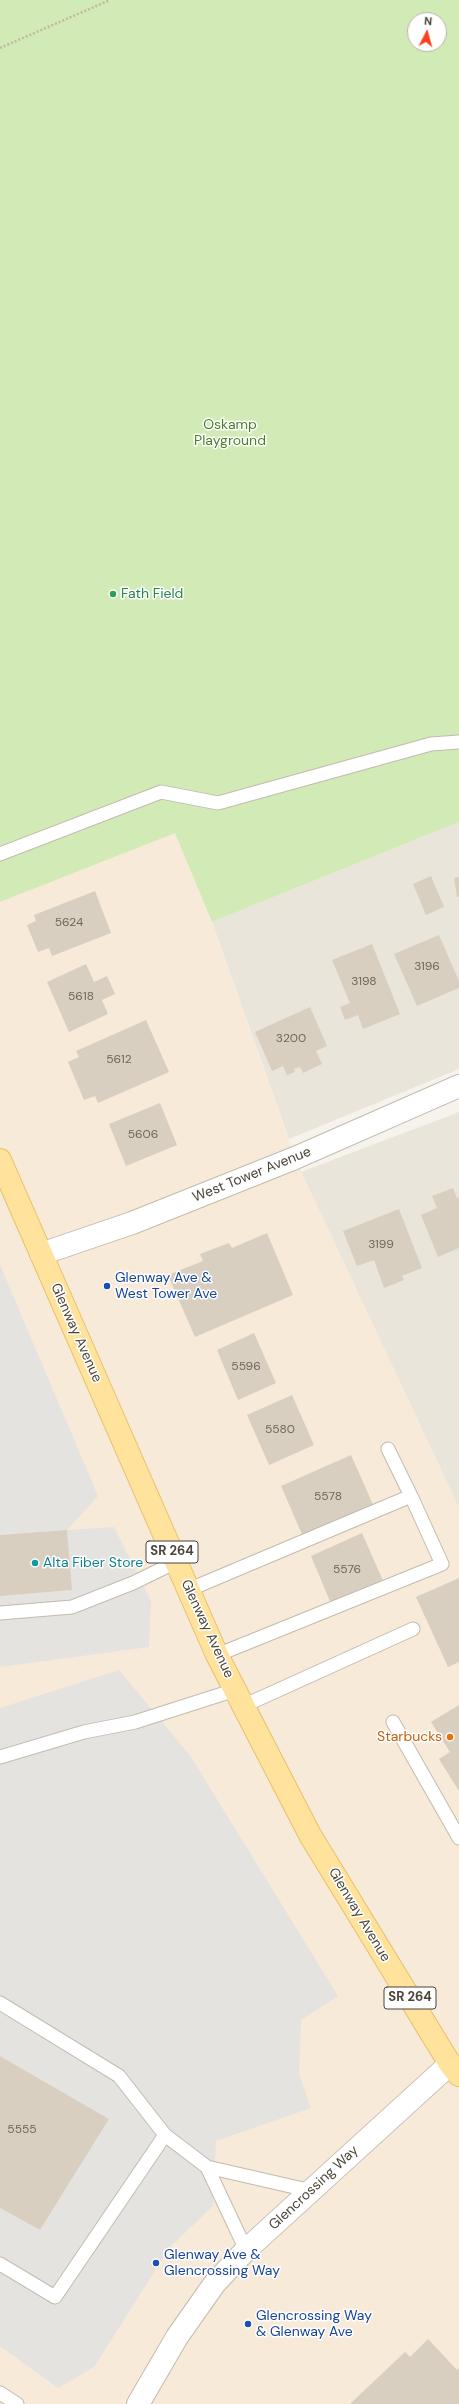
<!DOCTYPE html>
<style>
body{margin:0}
#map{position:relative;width:459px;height:2404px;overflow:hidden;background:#f6f3ec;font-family:"DM Sans",sans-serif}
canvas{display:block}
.north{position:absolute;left:407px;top:12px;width:40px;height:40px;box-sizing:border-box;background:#fff;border:1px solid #b7b4b0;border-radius:50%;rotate:6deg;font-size:11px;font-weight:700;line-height:16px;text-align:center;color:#4b4439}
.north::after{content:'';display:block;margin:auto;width:14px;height:18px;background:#fc3f1d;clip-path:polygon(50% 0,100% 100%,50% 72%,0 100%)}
</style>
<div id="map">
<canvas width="459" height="2404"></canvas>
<div class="north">N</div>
</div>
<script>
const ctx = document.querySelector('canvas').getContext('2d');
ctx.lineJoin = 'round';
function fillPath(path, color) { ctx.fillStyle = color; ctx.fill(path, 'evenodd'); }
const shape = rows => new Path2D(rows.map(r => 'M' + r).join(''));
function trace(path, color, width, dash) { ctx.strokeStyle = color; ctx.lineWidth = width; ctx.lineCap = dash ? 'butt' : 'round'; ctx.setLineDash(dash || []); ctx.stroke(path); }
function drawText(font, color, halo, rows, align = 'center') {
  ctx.font = font + ' "DM Sans",sans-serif'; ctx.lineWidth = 3; ctx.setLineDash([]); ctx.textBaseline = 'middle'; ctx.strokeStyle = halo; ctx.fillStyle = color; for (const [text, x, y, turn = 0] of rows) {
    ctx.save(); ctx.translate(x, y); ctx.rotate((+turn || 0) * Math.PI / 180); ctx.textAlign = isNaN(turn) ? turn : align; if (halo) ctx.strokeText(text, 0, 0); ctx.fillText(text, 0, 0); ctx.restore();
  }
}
const residential = shape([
 [459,822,459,1069,289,1139,212,922],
 [459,1112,459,1508,301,1172]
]);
const commercial = shape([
 [175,832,212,922,295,1158,459,1508,459,2404,0,2404,0,902]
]);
const green = shape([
 [0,0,459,0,459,822,212,922,175,833,0,902],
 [415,20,439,20,439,44,415,44]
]);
const parking = shape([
 [0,1265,98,1496,67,1530,114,1527,151,1601,149,1647,0,1667,0,1596,71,1590,67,1530,0,1535],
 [119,1670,191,1757,338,1996,301,2020,299,2074,311,2108,216,2141,213,2206,170,2247,94,2367,58,2388,0,2346,0,2208,40,2230,109,2119,0,2056,0,1708]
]);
const building = shape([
 [431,876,444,907,426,915,413,884],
 [459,877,459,897,457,897,454,878],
 [95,891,111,933,52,956,49,948,38,952,27,925,36,921,34,915],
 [439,935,459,981,459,988,417,1006,394,954],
 [372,944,400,1014,363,1029,358,1015,345,1020,340,1007,350,1003,332,960],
 [86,964,94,982,107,976,115,994,102,1000,108,1014,69,1032,47,982],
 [310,1007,327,1046,316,1051,322,1064,303,1073,300,1067,294,1069,295,1072,287,1075,283,1066,272,1071,255,1032],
 [146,1020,169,1072,98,1103,95,1096,84,1100,68,1062,79,1057,76,1051],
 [160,1103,177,1145,126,1166,109,1124],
 [453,1188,457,1198,459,1198,459,1248,438,1257,421,1215,437,1208,432,1196],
 [399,1209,422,1268,402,1276,404,1280,384,1288,374,1260,357,1266,343,1231],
 [267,1233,293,1295,195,1337,168,1275,203,1261,200,1254,229,1243,232,1248],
 [254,1333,276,1383,238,1400,217,1350],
 [292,1395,314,1445,269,1465,247,1415],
 [351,1455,375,1509,304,1539,281,1486],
 [67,1530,72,1590,0,1596,0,1535],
 [362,1533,384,1583,332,1606,311,1556],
 [459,1578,459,1662,448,1667,416,1597],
 [459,1705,459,1791,439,1759,450,1752,431,1722],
 [0,2056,109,2119,40,2230,0,2208],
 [428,2339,457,2370,459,2368,459,2404,350,2404,405,2352,410,2357]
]);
const path = shape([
 [0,48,110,0]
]);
const service = shape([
 [0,854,161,792,218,803,431,744,459,742],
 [388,1449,411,1496],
 [188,1590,411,1496,442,1564,217,1655],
 [0,1613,72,1607,133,1583,176,1562],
 [243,1706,413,1629],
 [393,1722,459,1838],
 [0,1757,84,1732,135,1722,235,1690],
 [0,2003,119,2076,165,2135,207,2167,312,2191],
 [207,2167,246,2250],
 [0,2264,55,2297,165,2135],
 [0,2393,17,2404]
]);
const minor = shape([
 [41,1254,132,1223,295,1158,459,1086]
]);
const tertiary = shape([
 [138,2404,177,2337,215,2283,246,2250,450,2064]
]);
const primary = shape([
 [0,1160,217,1655,310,1835,450,2064,459,2075]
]);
const markers = [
 [113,594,4,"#2e9e5b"],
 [107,1286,4,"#1a4fb4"],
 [35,1563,4,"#0f9aa8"],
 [450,1737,4,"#e8710a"],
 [156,2263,4,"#1a4fb4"],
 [248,2324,4,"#1a4fb4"]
];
const numberNames = [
 ["5624",69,923],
 ["3196",427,967],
 ["3198",364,982],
 ["5618",81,997],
 ["3200",291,1039],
 ["5612",119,1060],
 ["5606",143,1135],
 ["3199",381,1245],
 ["5596",246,1367],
 ["5580",280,1430],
 ["5578",328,1497],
 ["5576",347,1570],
 ["5555",22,2130]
];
const shields = [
 [172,1552,52],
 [410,1998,52]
];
const shieldNames = [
 ["SR 264",172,1552],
 ["SR 264",410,1998]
];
const parkNames = [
 ["Oskamp",230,425],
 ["Playground",230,441]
];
const leisureNames = [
 ["Fath Field",121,594]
];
const streetNames = [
 ["West Tower Avenue",252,1175,-22],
 ["Glenway Avenue",76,1333,66],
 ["Glenway Avenue",207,1629,65],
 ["Glenway Avenue",359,1915,59],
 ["Glencrossing Way",314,2188,-43]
];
const transitNames = [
 ["Glenway Ave &",115,1278],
 ["West Tower Ave",115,1294],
 ["Glenway Ave &",164,2255],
 ["Glencrossing Way",164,2271],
 ["Glencrossing Way",256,2316],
 ["& Glenway Ave",256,2332]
];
const cultureNames = [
 ["Alta Fiber Store",43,1563]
];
const foodNames = [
 ["Starbucks",442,1737]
];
fillPath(residential, '#eae5da');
fillPath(commercial, '#f7ead8');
fillPath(green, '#d2eab5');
fillPath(parking, '#e5e3e0');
fillPath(building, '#d8cfc1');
trace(service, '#c2bbae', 15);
trace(minor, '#c2bbae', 24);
trace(tertiary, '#c2bbae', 24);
trace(primary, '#e6c16a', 24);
trace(path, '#c4b79f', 2.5, [2, 2]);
trace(service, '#fff', 13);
trace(minor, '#fff', 22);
trace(tertiary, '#fff', 22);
trace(primary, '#ffe39c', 22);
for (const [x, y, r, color] of markers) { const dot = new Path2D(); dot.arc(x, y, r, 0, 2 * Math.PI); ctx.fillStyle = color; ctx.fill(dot); trace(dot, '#fff', 1.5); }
drawText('12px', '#6e675b', null, numberNames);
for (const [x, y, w] of shields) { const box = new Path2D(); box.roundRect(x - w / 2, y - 11, w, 22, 3); ctx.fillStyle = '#fff'; ctx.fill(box); trace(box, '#4b4439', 1); }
drawText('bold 13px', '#4b4439', null, shieldNames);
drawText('14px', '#4a7f2a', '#fff', parkNames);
drawText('14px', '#27864d', '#fff', leisureNames, 'left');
drawText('14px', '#4b4439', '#fff', streetNames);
drawText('14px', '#164399', '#fff', transitNames, 'left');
drawText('14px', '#0d838f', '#fff', cultureNames, 'left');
drawText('14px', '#c56008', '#fff', foodNames, 'right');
</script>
